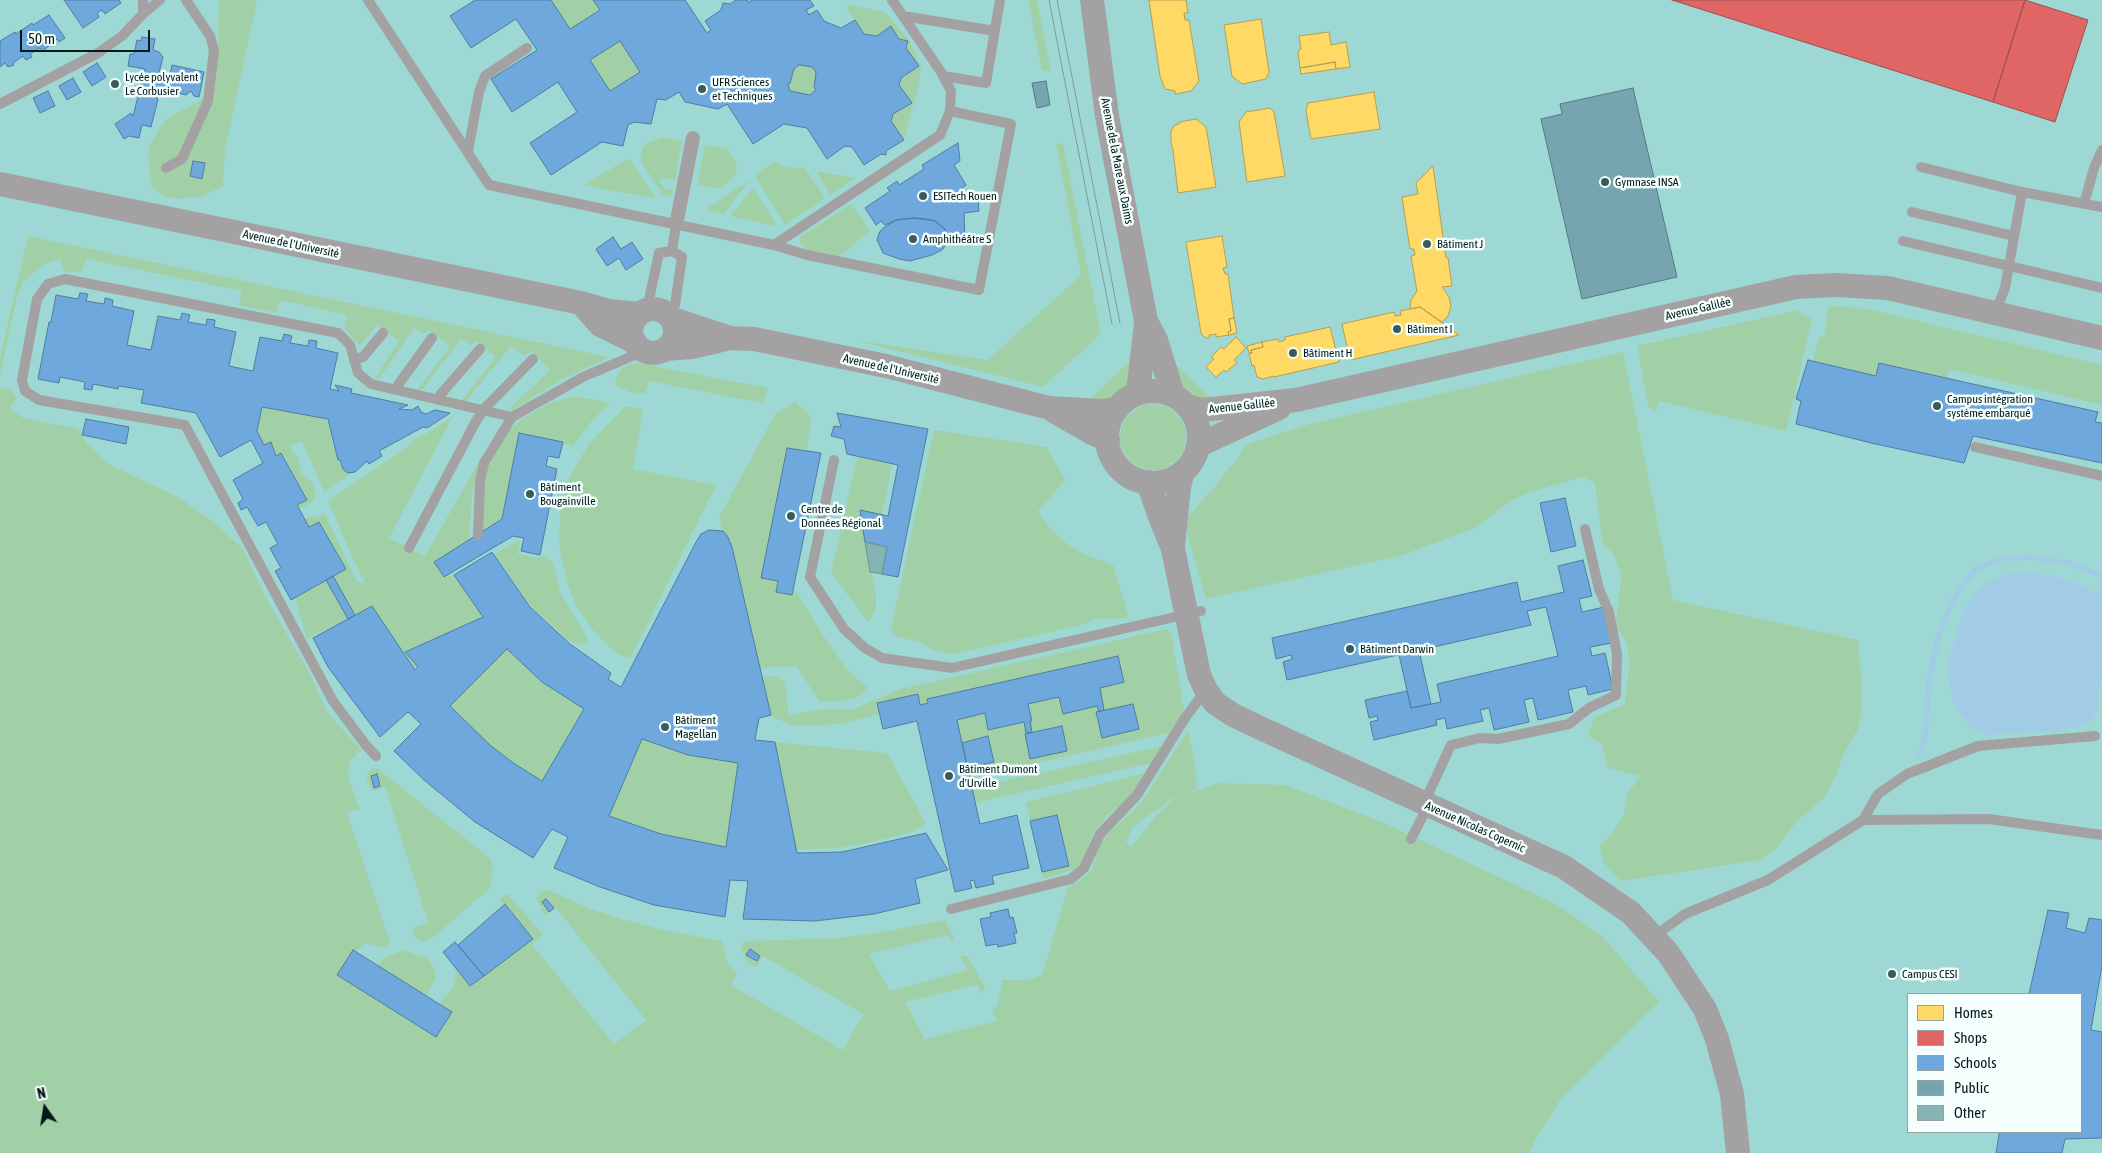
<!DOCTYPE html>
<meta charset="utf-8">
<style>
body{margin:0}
#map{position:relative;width:2102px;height:1153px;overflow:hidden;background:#9ed8d5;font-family:"Asap Condensed",sans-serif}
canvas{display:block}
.legend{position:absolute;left:1907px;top:993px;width:175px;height:140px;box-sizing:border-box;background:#f5fffe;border:1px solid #94a3a2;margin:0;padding:6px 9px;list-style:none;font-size:15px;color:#021918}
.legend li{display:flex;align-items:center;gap:10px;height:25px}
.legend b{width:25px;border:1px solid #94a3a2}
.north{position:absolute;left:20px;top:1083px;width:50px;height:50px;-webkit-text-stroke:4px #f5fffe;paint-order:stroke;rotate:347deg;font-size:14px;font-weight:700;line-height:20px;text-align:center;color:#021918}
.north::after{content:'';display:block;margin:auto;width:18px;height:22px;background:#021918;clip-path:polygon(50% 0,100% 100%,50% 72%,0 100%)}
.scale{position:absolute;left:20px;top:30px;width:130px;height:22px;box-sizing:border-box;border:2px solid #021918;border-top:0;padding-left:6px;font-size:15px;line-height:18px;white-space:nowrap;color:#021918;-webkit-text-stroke:4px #f5fffe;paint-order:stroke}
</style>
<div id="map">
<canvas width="2102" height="1153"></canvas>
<ul class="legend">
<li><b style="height:14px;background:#ffd966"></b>Homes</li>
<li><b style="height:14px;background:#e06666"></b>Shops</li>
<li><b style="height:14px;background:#6fa8dc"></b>Schools</li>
<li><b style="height:14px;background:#76a5af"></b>Public</li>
<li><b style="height:14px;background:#85b4b2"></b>Other</li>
</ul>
<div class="north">N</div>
<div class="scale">50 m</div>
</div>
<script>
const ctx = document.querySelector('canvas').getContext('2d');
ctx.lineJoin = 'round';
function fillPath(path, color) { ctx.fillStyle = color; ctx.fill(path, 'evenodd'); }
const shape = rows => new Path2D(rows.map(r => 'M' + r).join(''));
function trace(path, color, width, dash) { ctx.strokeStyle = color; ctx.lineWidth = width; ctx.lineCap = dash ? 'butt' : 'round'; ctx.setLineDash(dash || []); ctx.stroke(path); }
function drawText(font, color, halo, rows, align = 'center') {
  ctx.font = font + ' "Asap Condensed",sans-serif'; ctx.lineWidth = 5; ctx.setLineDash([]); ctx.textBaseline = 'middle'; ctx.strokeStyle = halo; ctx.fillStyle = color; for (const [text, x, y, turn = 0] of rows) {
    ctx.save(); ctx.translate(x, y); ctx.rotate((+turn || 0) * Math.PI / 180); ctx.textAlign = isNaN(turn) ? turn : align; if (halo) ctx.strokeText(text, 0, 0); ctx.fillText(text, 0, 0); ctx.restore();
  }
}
const green = shape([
 [219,0,257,0,225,150,223,186,204,196,179,199,163,196,152,187,148,159,150,144,166,119,201,100,214,81,218,59],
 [551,0,593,0,600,10,570,29],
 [1028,0,1037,0,1051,70,1042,71],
 [850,5,881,11,888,15,909,40,921,66,918,87,904,140,891,121,893,114,911,103,899,85,901,78,919,66,906,48,907,41,899,39,891,27,877,36,864,34,846,7],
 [620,41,640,72,610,91,590,60],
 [799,65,812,67,816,72,814,87,816,90,810,95,790,91,788,84,790,83,794,69],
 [663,137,682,141,675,180,660,178,660,183,666,189,673,189,671,196,663,195,641,162,642,150,645,144],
 [1063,143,1101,334,1043,387,854,340,988,360,1081,275,1056,144],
 [705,145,727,148,737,165,736,175,720,189,697,185],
 [629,158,656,199,584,185],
 [774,161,784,167,805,168,825,198,785,225,755,176],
 [816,171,856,178,830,195],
 [750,180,724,214,705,210],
 [753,188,778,227,730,216],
 [851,204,870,230,840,256,807,250,800,242,800,237],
 [28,236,609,357,559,381,513,410,507,411,550,370,530,350,524,356,511,346,465,402,461,401,496,357,476,341,471,345,461,339,422,390,417,390,450,346,429,330,424,334,414,328,379,379,375,378,399,341,377,325,360,346,344,328,347,315,280,300,276,313,239,305,242,291,86,259,81,273,63,271,60,258,43,265,23,282,18,293,0,376,0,357],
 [1829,306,1850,307,1877,311,2102,365,2102,405,1949,369,1947,378,1880,363,1876,376,1813,361,1819,336,1824,337],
 [1799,310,1801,315,1812,318,1786,431,1659,401,1655,413,1648,406,1637,346],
 [1623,352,1673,600,1858,640,1862,687,1862,707,1858,729,1843,754,1836,776,1825,797,1797,821,1776,849,1761,860,1621,881,1604,863,1600,846,1612,833,1624,815,1627,795,1640,776,1608,768,1602,745,1588,735,1594,717,1625,704,1629,663,1627,644,1616,626,1621,576,1614,555,1602,542,1595,483,1583,477,1530,492,1510,501,1477,527,1403,555,1206,599,1188,537,1186,519,1217,484,1225,472,1238,459,1245,445,1310,424],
 [1136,355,1132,376,1124,389,1107,399,1089,400],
 [1166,355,1216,403,1195,400,1183,390],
 [637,363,768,388,762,403,649,381,645,394,629,392,616,386,615,382,621,368],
 [0,388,10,389,17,398,10,408,23,418,78,429,86,442,106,463,178,497,212,521,243,549,266,598,311,676,327,712,361,750,350,761,348,771,350,782,360,809,347,813,390,943,385,948,364,943,356,952,377,965,386,957,404,950,421,957,426,956,435,970,436,977,426,996,438,1004,453,988,457,969,471,986,533,939,506,904,499,901,504,895,508,894,543,935,532,945,614,1044,646,1020,556,908,545,916,536,898,542,891,549,890,588,908,625,920,663,930,722,941,728,962,737,973,731,985,843,1050,863,1014,763,956,756,967,747,962,741,947,745,941,839,938,877,933,945,920,955,940,952,942,948,935,869,954,890,991,968,970,960,956,967,956,985,987,982,994,977,985,905,1002,925,1039,997,1021,992,1011,998,1005,1002,980,1027,980,1042,975,1068,887,1080,881,1093,868,1097,850,1105,836,1138,806,1146,796,1188,730,1195,763,1197,789,1173,798,1134,826,1126,840,1130,848,1155,817,1176,797,1219,783,1285,785,1380,821,1556,904,1603,937,1659,1002,1560,1100,1534,1142,1530,1153,0,1153],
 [576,396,610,403,591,422,573,446,519,433,502,519,484,530,478,525,488,467,508,431,523,418,553,402],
 [795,402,809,414,811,421,807,450,787,448,761,578,778,581,776,592,792,595,795,589,821,632,847,670,867,687,863,694,853,699,837,702,820,702,796,666,757,668,719,517,776,413],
 '1120 437a33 33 0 1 1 66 0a33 33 0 1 1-66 0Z',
 [626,406,643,410,633,469,716,485,630,659,616,653,595,633,575,604,567,581,559,545,560,509,570,475,589,444],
 [262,407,328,419,332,441,340,464,343,469,351,473,324,492,302,441,289,446,298,458,302,474,312,482,315,490,316,497,311,503,299,509,297,505,307,499,282,453,276,456,271,443,264,445,257,431],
 [453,416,389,538,409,548,404,552,406,554,410,549,425,556,483,455,473,487,469,541,434,562,443,577,454,575,483,617,405,652,418,667,415,670,371,607,307,639,295,597,346,569,319,522,309,527,304,519,325,514,357,582,364,583,363,576,361,577,328,501,407,447,417,437,427,433],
 [934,430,1047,447,1065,480,1038,511,1048,526,1067,544,1088,556,1113,565,1129,618,1094,619,1086,624,954,654,940,652,929,648,920,642,897,637,891,630,893,618],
 [857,457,892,464,882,515,860,511,876,596,876,608,869,623,831,573],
 [515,542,520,542,518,554,539,558,546,556,553,562,561,594,588,639,585,643,579,645,568,640,529,604,495,554],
 [1167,629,1171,632,1184,711,1169,733,949,783,925,724,880,714,841,724,793,726,768,715,759,677,778,676,785,682,789,715,818,710,854,709,900,689],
 [507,649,542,682,584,709,542,781,512,762,490,745,450,706],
 [642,739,688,755,738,763,726,847,661,834,609,816],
 [775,742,887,753,926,823,912,832,868,843,839,848,794,850],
 [1162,746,1152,763,952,808,949,793],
 [377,768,491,859,493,871,490,888,435,936,427,941,421,942,414,935,413,928,428,923,385,787,372,791,367,779,367,774,371,769],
 [1145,773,1128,799,1108,815,1094,832,1081,863,1075,869,1043,879,1042,872,1069,865,1057,815,1030,821,1026,802]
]);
const water = shape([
 [2018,572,2055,576,2073,581,2102,596,2102,672,2096,714,2092,720,2077,727,2056,731,1984,735,1971,727,1960,713,1952,698,1947,665,1963,612,1976,592,1988,582,2001,576]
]);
const homes = shape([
 [1149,0,1186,0,1188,13,1184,13,1185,20,1189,20,1199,81,1191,91,1175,94,1175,91,1165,89,1160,76,1149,0],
 [1261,19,1269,72,1266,79,1242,84,1232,76,1224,25,1261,19],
 [1329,32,1331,45,1346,42,1350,67,1336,69,1335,62,1300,68,1298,52,1301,49,1299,36,1329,32],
 [1335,62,1336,69,1301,74,1300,68,1335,62],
 [1374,92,1380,129,1311,139,1306,111,1308,103,1374,92],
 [1270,108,1274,112,1285,176,1247,182,1239,122,1246,112,1270,108],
 [1196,119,1206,127,1216,187,1178,193,1173,150,1171,143,1171,131,1174,126,1180,123,1180,122,1196,119],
 [1433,166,1446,258,1448,258,1452,286,1442,287,1449,297,1451,306,1448,316,1442,322,1420,307,1410,309,1411,300,1417,291,1411,256,1415,255,1414,249,1410,249,1402,197,1418,194,1416,183,1433,166],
 [1222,236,1227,267,1223,268,1225,274,1228,274,1234,318,1229,319,1231,331,1228,332,1229,335,1216,337,1216,334,1209,335,1210,337,1207,338,1203,336,1201,333,1186,242,1222,236],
 [1420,307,1459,335,1350,360,1342,324,1394,312,1395,316,1401,315,1400,311,1420,307],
 [1234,318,1237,333,1229,335,1228,332,1231,331,1229,319,1234,318],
 [1330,327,1339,362,1274,377,1274,376,1263,379,1257,377,1254,365,1252,366,1249,353,1252,353,1251,350,1263,347,1262,342,1278,339,1279,342,1285,340,1285,337,1330,327],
 [1236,337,1246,348,1234,360,1237,363,1226,372,1224,370,1216,377,1206,367,1214,359,1211,357,1221,347,1224,349,1236,337],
 [1262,342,1263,347,1251,350,1252,353,1249,353,1247,346,1262,342]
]);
const shops = shape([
 [1672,0,2025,0,1993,102,1672,0],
 [2025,0,2088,20,2055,122,1993,102,2025,0]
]);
const schools = shape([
 [64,0,119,0,121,3,105,14,102,10,97,13,99,17,83,28,64,0],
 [475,0,551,0,570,29,600,10,593,0,685,0,707,33,711,30,705,21,721,10,723,3,730,4,736,0,747,0,749,2,752,0,810,0,814,6,806,10,809,15,817,10,824,21,841,28,855,20,864,34,877,36,891,26,899,39,908,41,906,48,919,66,901,78,899,85,912,103,893,114,891,121,904,140,886,151,886,155,881,154,864,165,852,147,845,146,827,159,807,128,784,124,753,144,727,104,718,109,685,102,679,92,666,100,657,99,651,124,634,122,628,125,623,146,602,142,551,175,530,143,577,112,558,82,512,112,491,79,537,50,516,19,471,48,450,16,475,0],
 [620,41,640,72,610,91,590,60,620,41],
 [799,65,812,67,816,72,814,87,816,90,810,95,790,91,788,84,790,83,794,69,799,65],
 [49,15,65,38,59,42,57,39,43,51,40,48,30,54,32,57,26,60,23,56,13,63,14,65,8,67,5,63,0,67,0,41,15,32,16,34,32,23,33,25,49,15],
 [142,37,155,39,153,50,159,52,163,57,159,73,170,75,172,65,204,72,199,97,194,96,191,91,186,95,170,91,165,94,164,92,156,97,158,99,151,127,142,125,139,138,129,136,124,139,115,124,131,113,133,116,145,69,128,66,130,54,134,54,137,40,141,41,142,37],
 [97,63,106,77,92,86,83,72,97,63],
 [73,78,81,92,67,100,59,86,73,78],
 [48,91,55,106,40,113,33,98,48,91],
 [958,143,960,161,954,165,966,185,962,188,963,200,978,200,979,211,964,213,965,241,948,242,945,229,935,221,928,219,914,218,896,220,885,225,881,221,876,225,865,208,890,191,887,188,897,181,899,185,924,169,922,165,958,143],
 [193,161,205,163,202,179,190,176,193,161],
 [914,218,935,221,945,229,948,242,942,250,932,255,910,261,899,259,883,253,877,240,879,233,883,228,896,220,914,218],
 [613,237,621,249,632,242,643,259,626,270,619,258,607,266,596,249,613,237],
 [80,293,88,294,86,301,104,304,105,298,113,300,112,306,134,311,127,345,151,350,158,316,180,320,182,313,190,315,188,322,206,325,207,319,215,320,214,327,236,332,229,366,253,371,260,337,282,341,284,334,292,336,290,343,308,346,309,340,317,341,316,348,338,353,330,389,339,391,335,385,352,389,351,393,408,405,399,409,412,410,418,406,421,412,426,414,435,410,450,413,427,428,423,427,379,451,382,456,369,464,367,461,355,472,348,473,343,469,340,460,338,460,328,419,262,407,257,431,264,445,271,442,276,456,281,453,307,500,297,505,309,527,319,522,346,569,291,600,275,571,281,568,270,548,278,544,266,522,258,526,247,507,241,510,238,503,243,499,233,480,263,463,251,440,220,457,196,413,141,403,144,390,119,386,118,389,93,384,92,390,84,389,85,382,60,377,59,383,38,379,49,322,51,322,56,295,78,299,80,293],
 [1808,360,1876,376,1879,363,2098,412,2095,422,2102,423,2102,463,1973,436,1964,463,1871,443,1796,424,1801,401,1796,399,1808,360],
 [837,413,928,429,898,577,882,574,887,547,865,542,860,510,888,516,898,465,847,454,844,439,831,436,834,426,841,427,837,413],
 [86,419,129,427,126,444,82,435,86,419],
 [519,433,563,442,559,458,548,456,546,466,557,469,540,555,521,551,524,538,513,536,444,577,434,562,502,519,519,433],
 [787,448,821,453,792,595,776,592,778,581,761,578,787,448],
 [1565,498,1576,546,1551,552,1540,503,1565,498],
 [709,530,723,531,728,537,732,547,771,715,759,718,755,740,775,742,797,853,842,852,926,833,948,870,915,879,920,903,874,914,815,921,743,919,748,881,730,880,725,917,654,905,600,887,554,868,568,837,552,829,533,858,475,822,424,780,394,751,421,724,408,712,380,737,328,667,313,638,372,606,415,670,418,667,405,652,483,617,454,575,492,552,530,607,570,644,611,673,608,679,621,687,696,542,701,534,709,530],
 [507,649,542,682,584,709,542,781,512,762,490,745,450,706,507,649],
 [642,739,688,755,738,763,726,847,661,834,609,816,642,739],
 [1583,560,1592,596,1579,599,1582,612,1604,607,1612,643,1590,647,1592,656,1605,653,1613,689,1588,695,1586,686,1568,690,1573,712,1538,720,1533,698,1524,700,1529,722,1494,730,1489,708,1480,710,1483,721,1447,729,1445,718,1436,720,1437,725,1374,740,1370,722,1378,720,1377,716,1369,718,1365,700,1407,691,1411,708,1441,702,1437,684,1558,656,1546,607,1527,611,1531,625,1287,680,1283,662,1292,659,1291,655,1276,659,1272,638,1517,582,1521,602,1564,592,1558,566,1583,560],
 [333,576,355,615,348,619,326,580,333,576],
 [1419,650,1431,704,1411,708,1399,655,1419,650],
 [1118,656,1124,682,1100,688,1104,710,1099,712,1097,706,1063,714,1059,697,1028,704,1032,721,1030,721,1032,732,1026,733,1024,722,988,730,985,713,957,720,980,824,1017,815,1029,868,992,876,994,884,976,888,974,880,970,881,972,888,955,892,917,721,883,729,877,703,918,694,920,705,928,703,927,699,1118,656],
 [1133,704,1139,729,1102,738,1096,712,1133,704],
 [1062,726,1067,751,1030,759,1025,734,1062,726],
 [988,736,994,762,968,768,962,743,988,736],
 [377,774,380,786,374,788,371,776,377,774],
 [1057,815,1069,866,1042,872,1030,821,1057,815],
 [546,899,554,908,549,912,542,902,546,899],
 [505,904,533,939,484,976,458,945,505,904],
 [1008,909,1010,918,1013,917,1017,933,1014,933,1016,943,998,947,997,944,986,946,980,919,991,917,990,913,1008,909],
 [2048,910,2069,913,2066,928,2085,933,2089,918,2102,920,2102,965,2091,1030,2102,1032,2102,1138,2065,1139,2062,1153,1996,1153,1999,1134,1998,1132,2081,1132,2081,994,2029,994,2048,910],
 [455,942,484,976,470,986,443,952,455,942],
 [750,949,760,956,757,961,746,955,750,949],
 [353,950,452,1012,436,1037,337,975,353,950]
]);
const public = shape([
 [1046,81,1050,105,1037,108,1032,83,1046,81],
 [1633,88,1677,277,1582,299,1541,119,1562,114,1560,104,1633,88]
]);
const stream = shape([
 [2101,595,2102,589],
 [1918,757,1925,739,1929,680,1937,642,1949,608,1961,587,1977,568,1999,559,2032,557,2069,563,2102,576]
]);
const building = shape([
 [865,542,887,547,882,574,870,572,865,542]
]);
const service = shape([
 [143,0,143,14],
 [368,0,489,185,774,245,940,135,950,111,951,91,941,72,892,0],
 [903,16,995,31],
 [943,76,986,83,1000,0],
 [0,104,98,53,122,36,143,14,160,0],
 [468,151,479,92,485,76,527,48],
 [1921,167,2022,192,2005,288,1995,313],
 [166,168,182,159,208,101,214,50,210,36,186,0],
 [2022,192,2102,207],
 [2084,204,2094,168,2102,150],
 [1912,212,2014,236],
 [1903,241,2102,288],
 [774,245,807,255,979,290,1011,124,950,111],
 [672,251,676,225],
 [647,309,659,253,672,251,682,257,675,305,668,315],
 [354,360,363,357,383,333],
 [396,390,398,385,432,338],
 [439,400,440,395,480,349],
 [1975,447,2102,476],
 [834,460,810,577,844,629,865,648,882,658,952,668,1201,611],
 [478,535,480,482,484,463,512,417,583,377,644,351],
 [409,548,476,421,486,407,533,359],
 [376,756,365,744,333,701,185,425,39,400,25,391,22,380,37,299,48,284,65,279,338,333,350,345,358,373,371,384,512,417],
 [1424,803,1451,745,1480,738,1498,739,1569,724,1589,708,1616,695,1617,654,1609,612,1599,589,1585,529],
 [1863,820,1989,819,2102,835],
 [1411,839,1428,806],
 [951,909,1071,879,1084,868,1100,834,1137,795,1185,718,1205,691],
 [1653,937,1685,914,1768,880,1863,820,1878,794,1907,774,1978,746,2095,736]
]);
const pedestrian = shape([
 [676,225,693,138]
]);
const tertiary = shape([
 [1092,0,1107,116,1146,321,1156,340,1173,395],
 [0,184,581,303,609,311,639,314],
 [581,303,600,325,635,342],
 '631 331a22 22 0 1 1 44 0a22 22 0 1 1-44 0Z',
 [672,319,730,338,754,339,886,366,1049,408,1102,411,1117,409],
 [665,349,692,347,730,338],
 '1107 437a46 46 0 1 1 92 0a46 46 0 1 1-92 0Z',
 [1138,393,1146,323],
 [1188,407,1203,410,1296,400,1796,287,1835,285,1888,288,2102,338],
 [1054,411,1094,434,1108,440],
 [1199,445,1279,408],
 [1148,482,1160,517,1173,549,1199,675,1206,690,1215,703,1233,715,1258,727,1564,867,1631,913,1668,953,1705,1009,1717,1039,1732,1094,1738,1153],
 [1173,545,1179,487,1183,472]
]);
const tram = shape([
 [1049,0,1112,324],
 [1057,0,1120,323]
]);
const markers = [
 [115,84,5,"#395c5a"],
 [702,89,5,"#395c5a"],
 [1605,182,5,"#395c5a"],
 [923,196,5,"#395c5a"],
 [913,239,5,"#395c5a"],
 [1427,244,5,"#395c5a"],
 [1397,329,5,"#395c5a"],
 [1293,353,5,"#395c5a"],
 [1937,406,5,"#395c5a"],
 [530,494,5,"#395c5a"],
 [791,516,5,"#395c5a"],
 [1350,649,5,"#395c5a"],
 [665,727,5,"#395c5a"],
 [949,776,5,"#395c5a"],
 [1892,974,5,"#395c5a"]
];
const poiNames = [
 ["Lycée polyvalent",125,77],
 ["Le Corbusier",125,91],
 ["UFR Sciences",712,82],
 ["et Techniques",712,96],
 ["Gymnase INSA",1615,182],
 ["ESITech Rouen",933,196],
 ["Amphithéâtre S",923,239],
 ["Bâtiment J",1437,244],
 ["Bâtiment I",1407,329],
 ["Bâtiment H",1303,353],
 ["Campus intégration",1947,399],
 ["système embarqué",1947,413],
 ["Bâtiment",540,487],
 ["Bougainville",540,501],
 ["Centre de",801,509],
 ["Données Régional",801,523],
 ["Bâtiment Darwin",1360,649],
 ["Bâtiment",675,720],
 ["Magellan",675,734],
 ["Bâtiment Dumont",959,769],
 ["d'Urville",959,783],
 ["Campus CESI",1902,974]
];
const streetNames = [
 ["Avenue de la Mare aux Daims",1117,161,79],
 ["Avenue de l'Université",291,244,12],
 ["Avenue Galilée",1698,309,-13],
 ["Avenue de l'Université",891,369,13],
 ["Avenue Galilée",1242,406,-6],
 ["Avenue Nicolas Copernic",1475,827,24]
];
fillPath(green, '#a2d0a6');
fillPath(water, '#a2cce6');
fillPath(homes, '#ffd966');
trace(homes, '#b39f4f', 1);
fillPath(shops, '#e06666');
trace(shops, '#9d4f4f', 1);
fillPath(schools, '#6fa8dc');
trace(schools, '#4e7da1', 1);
fillPath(public, '#76a5af');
trace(public, '#537b82', 1);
trace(stream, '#a2cce6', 5);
fillPath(building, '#85b4b2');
trace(building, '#6b9594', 1);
trace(service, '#a3a1a1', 10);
trace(pedestrian, '#a3a1a1', 14);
trace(tertiary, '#a3a1a1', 24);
trace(tram, '#849897', 1);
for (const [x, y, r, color] of markers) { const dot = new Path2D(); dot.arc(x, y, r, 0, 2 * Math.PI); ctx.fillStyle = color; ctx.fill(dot); trace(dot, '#f5fffe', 2); }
drawText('12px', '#021918', '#f5fffe', poiNames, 'left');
drawText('12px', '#021918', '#f5fffe', streetNames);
</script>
